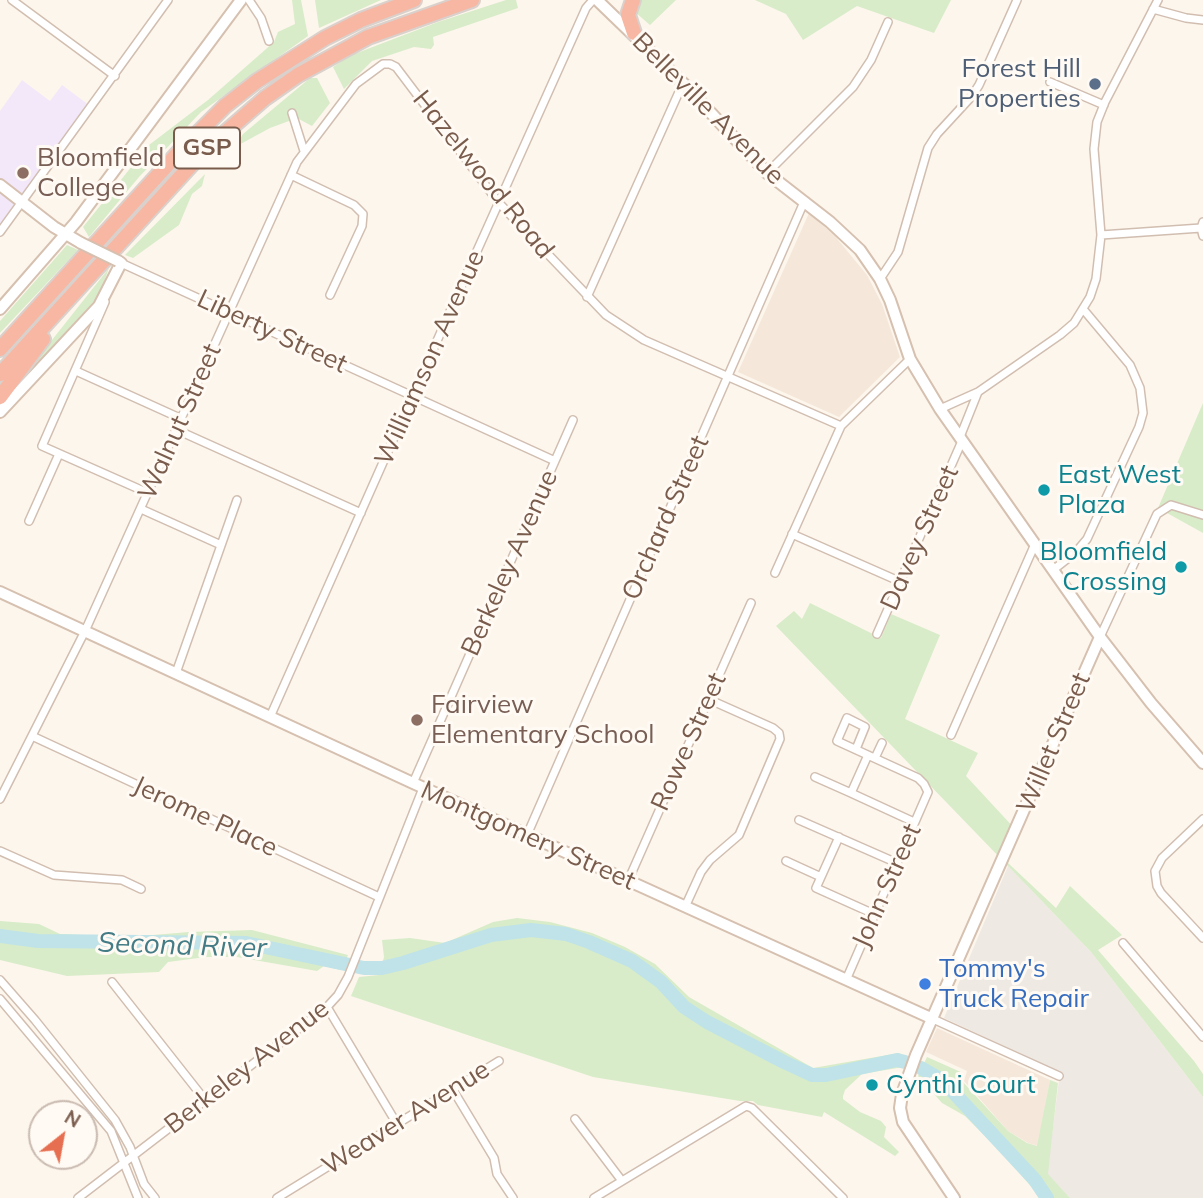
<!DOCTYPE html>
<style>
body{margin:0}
#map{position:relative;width:1203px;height:1198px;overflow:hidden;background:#fdf6ec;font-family:Mulish,sans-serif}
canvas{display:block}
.north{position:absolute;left:28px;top:1100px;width:70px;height:70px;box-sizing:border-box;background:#fffaf3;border:2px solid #cabbb1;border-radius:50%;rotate:31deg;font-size:19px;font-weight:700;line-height:28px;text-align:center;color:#7a5c4d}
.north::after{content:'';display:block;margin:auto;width:24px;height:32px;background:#e76f51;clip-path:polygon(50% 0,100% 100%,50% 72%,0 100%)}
</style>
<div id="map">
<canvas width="1203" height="1198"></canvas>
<div class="north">N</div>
</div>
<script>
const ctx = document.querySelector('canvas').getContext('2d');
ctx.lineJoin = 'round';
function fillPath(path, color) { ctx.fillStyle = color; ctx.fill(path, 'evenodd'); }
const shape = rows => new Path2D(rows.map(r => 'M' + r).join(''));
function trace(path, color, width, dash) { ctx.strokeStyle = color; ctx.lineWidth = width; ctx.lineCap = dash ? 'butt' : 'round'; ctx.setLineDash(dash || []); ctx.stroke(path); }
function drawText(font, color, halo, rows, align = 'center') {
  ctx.font = font + ' Mulish,sans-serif'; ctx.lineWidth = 6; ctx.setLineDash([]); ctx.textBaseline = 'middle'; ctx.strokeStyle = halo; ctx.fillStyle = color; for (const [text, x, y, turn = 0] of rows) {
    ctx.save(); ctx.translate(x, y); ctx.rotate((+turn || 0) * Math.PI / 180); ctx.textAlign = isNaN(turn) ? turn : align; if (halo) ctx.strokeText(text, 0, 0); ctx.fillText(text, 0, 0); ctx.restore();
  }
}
const residential = shape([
 [809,213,834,235,867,275,882,304,900,357,839,417,738,372],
 [937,1028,1050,1080,1038,1146,1028,1143,1008,1131,964,1081,967,1071,926,1052]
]);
const industrial = shape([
 [1008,866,1091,952,1203,1097,1203,1198,1070,1198,1047,1174,1060,1072,944,1018]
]);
const education = shape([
 [22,80,50,101,62,85,93,108,0,236,0,111]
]);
const green = shape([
 [292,0,301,0,308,36,201,112,139,177,89,237,83,227,149,145,208,100,274,42,278,32,295,24],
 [315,0,381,0,319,28],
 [506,0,516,0,518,8,433,37,434,45,431,49,414,47,372,61,344,89,333,67,349,56,438,22],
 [639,0,676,0,650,25,635,12],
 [755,0,951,0,934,33,857,6,803,40,786,14],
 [310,78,317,78,330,103,312,126,297,118,270,128,235,147,243,134],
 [205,174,202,186,192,194,179,225,133,258,125,255],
 [67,245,78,250,0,333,0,321],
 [109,268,99,296,10,393],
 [1203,403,1203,533,1158,508],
 [810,603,881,638,891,614,940,635,905,719,978,753,966,776,1016,830,1008,863,1056,908,1070,886,1122,935,1098,950,1194,1061,1203,1074,1203,1097,1091,952,776,626,794,611,802,619],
 [517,918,550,922,592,933,625,947,655,964,689,997,813,1068,899,1053,906,1057,903,1067,862,1074,845,1090,843,1096,843,1099,860,1112,881,1121,886,1127,884,1137,899,1152,895,1156,824,1112,822,1117,758,1105,753,1101,740,1101,593,1077,351,996,359,977,379,975,384,957,382,940,410,938,445,943,493,922],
 [0,921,39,924,60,934,129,937,189,932,252,930,348,955,341,970,324,966,317,971,237,957,206,957,168,962,159,972,67,976,0,960],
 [927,1057,963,1073,963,1082,1008,1131,1027,1143,1037,1146,1050,1080,1058,1083,1048,1174,1070,1198,1041,1198,1003,1154,965,1116,942,1103,918,1076]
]);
const river = shape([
 [0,936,38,941,246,943,364,968,382,968,403,963,491,935,531,930,566,934,589,942,632,961,661,982,684,1007,707,1022,784,1062,812,1075,826,1075,897,1060,905,1062],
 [921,1068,942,1080,1035,1180,1047,1198]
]);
const street = shape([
 [12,0,115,76],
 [249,0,261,18,269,41],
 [1153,9,1186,18,1203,20],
 [1050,82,1104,105],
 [292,113,304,151],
 [767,173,853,87,871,60,888,22],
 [291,175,354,205,363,214,362,226,330,295],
 [1203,222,1201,228,1203,236],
 [0,232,168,0],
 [1101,235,1201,228],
 [121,263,555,461],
 [880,279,898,252,928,148,937,134,972,96,979,85,1017,0],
 [587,297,683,83],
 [105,302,42,446,148,493],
 [76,371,182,419],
 [940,409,978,392,1060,335,1074,323,1090,297,1096,279,1101,235,1094,149,1097,122,1105,102,1158,0],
 [177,430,361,513],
 [960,437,978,392],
 [141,509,221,545],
 [29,521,59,454],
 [792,534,901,582],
 [1053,570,1076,552,1087,539,1139,427,1143,413,1140,388,1130,365,1083,309],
 [775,573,841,426,910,359],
 [877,634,962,441],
 [1100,637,1157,514,1171,505,1203,515],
 [176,673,237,500],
 [270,717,468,271,586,8,593,0],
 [951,735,1035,544],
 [32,736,379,897],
 [868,755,851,793,914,822],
 [875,758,882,743],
 [815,777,851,793],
 [413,783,573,420],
 [0,799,85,631,297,162,356,84,383,64,390,64,396,67,499,203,606,315,644,340,841,426],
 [1203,819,1162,858,1155,871,1157,886,1161,893,1203,938],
 [799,820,897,863],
 [527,835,804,202],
 [839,837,816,888,874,914],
 [0,851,54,875,122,880,141,889],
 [786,861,821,877],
 [628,881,751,603],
 [685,907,701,872,710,860,739,835,780,739,779,733,773,728,708,699],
 [1123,943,1203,1037],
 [0,980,35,1020,115,1120,130,1147,144,1184,155,1198],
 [846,980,928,792,924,784,918,778,837,741,847,718,865,727,856,749],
 [112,982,205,1100],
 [0,999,111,1131,138,1198],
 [327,1007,397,1124],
 [933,1019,1059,1076],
 [453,1090,494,1158,497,1174,513,1198],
 [575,1119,622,1181],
 [78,1198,327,1007,338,995,348,977,423,788],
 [277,1198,499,1061],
 [594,1198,746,1106,752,1108,843,1198]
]);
const secondary = shape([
 [597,0,683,83,767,173,830,222,860,250,880,279,890,300,910,359,940,409,1100,637,1151,703,1203,763],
 [0,185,54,227,81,243],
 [0,309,76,222,241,0],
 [0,412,99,306,121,263,118,261],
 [0,592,413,783,933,1019],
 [954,1198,903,1122,900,1108,902,1094,916,1055,1100,637]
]);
const highway = shape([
 [633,0,628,15,634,33],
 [0,349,178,153,225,106,257,81,325,38,361,20,414,0],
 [0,374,204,151,265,98,298,75,368,37,472,0],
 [0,397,43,339]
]);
const secondaryBridge = shape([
 [81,243,118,261]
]);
const markers = [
 [1095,84,7,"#5c6f8a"],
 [23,173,7,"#8d6e63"],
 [1044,490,7,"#0f9aa8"],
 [1181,567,7,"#0f9aa8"],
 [417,720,7,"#8d6e63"],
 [925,984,7,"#3f7fe0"],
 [872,1085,7,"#0f9aa8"]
];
const shields = [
 [207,148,66]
];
const shieldNames = [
 ["GSP",207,148]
];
const serviceNames = [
 ["Forest Hill",1081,69],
 ["Properties",1081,99]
];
const streetNames = [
 ["Belleville Avenue",708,109,45],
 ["Hazelwood Road",483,175,51],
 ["Liberty Street",272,332,25],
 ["Williamson Avenue",430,358,-66],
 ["Walnut Street",180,422,-66],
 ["Orchard Street",666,518,-66],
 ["Davey Street",920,538,-66],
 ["Berkeley Avenue",510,563,-66],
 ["Rowe Street",689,742,-66],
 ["Willet Street",1054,743,-67],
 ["Jerome Place",205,817,25],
 ["Montgomery Street",528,836,24],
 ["John Street",887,886,-66],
 ["Berkeley Avenue",247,1067,-38],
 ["Weaver Avenue",406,1118,-32]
];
const educationNames = [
 ["Bloomfield",37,158],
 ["College",37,188],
 ["Fairview",431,705],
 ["Elementary School",431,735]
];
const cultureNames = [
 ["East West",1058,475],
 ["Plaza",1058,505],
 ["Bloomfield",1167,552,"right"],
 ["Crossing",1167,582,"right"],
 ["Cynthi Court",886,1085]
];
const shopNames = [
 ["Tommy's",939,969],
 ["Truck Repair",939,999]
];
const waterNames = [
 ["Second River",182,946,2]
];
fillPath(residential, '#f5e8da');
fillPath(industrial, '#efe9e4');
fillPath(education, '#f3e8fa');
fillPath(green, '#d8ecc9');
trace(river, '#bfe3e8', 14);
trace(street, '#d1beb0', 10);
trace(secondary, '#d6c0b0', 14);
trace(highway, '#dad1cd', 18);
trace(street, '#fff', 7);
trace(secondary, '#fff', 10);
trace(highway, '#f7b7a3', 14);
trace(secondaryBridge, '#d6c0b0', 14, []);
trace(secondaryBridge, '#fff', 10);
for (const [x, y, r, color] of markers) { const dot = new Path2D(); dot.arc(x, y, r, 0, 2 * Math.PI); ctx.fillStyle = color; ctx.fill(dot); trace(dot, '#fffaf3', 2.5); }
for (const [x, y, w] of shields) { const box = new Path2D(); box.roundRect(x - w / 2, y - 20.5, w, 41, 5); ctx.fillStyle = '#fffaf3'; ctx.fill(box); trace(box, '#7a5c4d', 2); }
drawText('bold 24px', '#7a5c4d', null, shieldNames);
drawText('26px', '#4e5e75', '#fffaf3', serviceNames, 'right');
drawText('26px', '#7a5c4d', '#fffaf3', streetNames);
drawText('26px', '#785e54', '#fffaf3', educationNames, 'left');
drawText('26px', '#0d838f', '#fffaf3', cultureNames, 'left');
drawText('26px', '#366cbe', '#fffaf3', shopNames, 'left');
drawText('italic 28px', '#437c86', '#fffaf3', waterNames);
</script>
